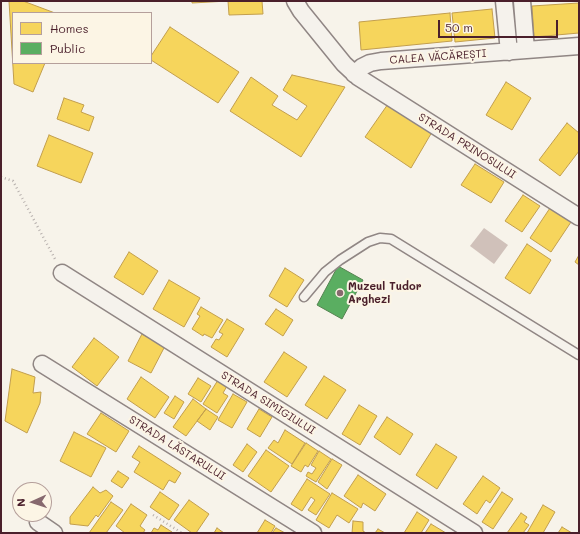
<!DOCTYPE html>
<meta charset="utf-8">
<style>
body{margin:0}
#map{position:relative;width:580px;height:534px;overflow:hidden;background:#f7f3ea;font-family:Mali,sans-serif}
canvas{display:block}
.frame{position:absolute;inset:0;border:2px solid #4a1f2b;pointer-events:none}
.legend{position:absolute;left:12px;top:12px;width:140px;height:52px;box-sizing:border-box;background:#fcf5e5;border:1px solid #b59f9b;margin:0;padding:5px 7px;list-style:none;font-size:12px;color:#4a1f2b}
.legend li{display:flex;align-items:center;gap:8px;height:20px}
.legend b{width:20px;border:1px solid #b59f9b}
.north{position:absolute;left:12px;top:482px;width:40px;height:40px;box-sizing:border-box;background:#fcf5e5;border:1px solid #b59f9b;border-radius:50%;rotate:267deg;font-size:11px;font-weight:700;line-height:16px;text-align:center;color:#4a1f2b}
.north::after{content:'';display:block;margin:auto;width:14px;height:18px;background:#87696e;clip-path:polygon(50% 0,100% 100%,50% 72%,0 100%)}
.scale{position:absolute;left:438px;top:20px;width:120px;height:18px;box-sizing:border-box;border:2px solid #4a1f2b;border-top:0;padding-left:5px;font-size:12px;line-height:14px;white-space:nowrap;color:#4a1f2b;-webkit-text-stroke:3px #fcf5e5;paint-order:stroke}
</style>
<div id="map">
<canvas width="580" height="534"></canvas>
<div class="frame"></div>
<ul class="legend">
<li><b style="height:11px;background:#f6d55c"></b>Homes</li>
<li><b style="height:11px;background:#5aae61"></b>Public</li>
</ul>
<div class="north">N</div>
<div class="scale">50 m</div>
</div>
<script>
const ctx = document.querySelector('canvas').getContext('2d');
ctx.lineJoin = 'round';
function fillPath(path, color) { ctx.fillStyle = color; ctx.fill(path, 'evenodd'); }
const shape = rows => new Path2D(rows.map(r => 'M' + r).join(''));
function trace(path, color, width, dash) { ctx.strokeStyle = color; ctx.lineWidth = width; ctx.lineCap = dash ? 'butt' : 'round'; ctx.setLineDash(dash || []); ctx.stroke(path); }
function drawText(font, color, halo, rows, align = 'center') {
  ctx.font = font + ' Mali,sans-serif'; ctx.lineWidth = 4; ctx.setLineDash([]); ctx.textBaseline = 'middle'; ctx.strokeStyle = halo; ctx.fillStyle = color; for (const [text, x, y, turn = 0] of rows) {
    ctx.save(); ctx.translate(x, y); ctx.rotate((+turn || 0) * Math.PI / 180); ctx.textAlign = isNaN(turn) ? turn : align; if (halo) ctx.strokeText(text, 0, 0); ctx.fillText(text, 0, 0); ctx.restore();
  }
}
const water = shape([
 [484,228,508,245,494,264,470,246]
]);
const homes = shape([
 [9,1,23,1,55,13,13,13,13,63,45,63,33,92,14,84,9,1],
 [192,1,262,1,263,14,229,15,228,1,192,3,192,1],
 [579,3,579,33,534,37,532,6,579,3],
 [492,9,495,38,455,42,452,13,492,9],
 [450,13,452,41,361,50,359,22,450,13],
 [170,27,239,72,218,103,151,60,151,56,170,27],
 [292,75,345,87,301,157,230,111,251,77,278,96,272,105,297,120,307,106,283,90,292,75],
 [506,82,531,98,512,130,486,115,506,82],
 [64,98,84,105,81,112,94,117,89,131,57,119,64,98],
 [388,104,432,132,411,168,365,137,388,104],
 [567,123,579,133,579,151,560,176,539,160,567,123],
 [49,135,93,153,81,183,37,166,49,135],
 [475,164,504,182,491,203,461,185,475,164],
 [523,195,540,206,522,232,505,221,523,195],
 [550,208,571,222,551,252,530,238,550,208],
 [527,244,551,260,530,294,505,278,527,244],
 [129,252,158,271,143,295,114,277,129,252],
 [579,255,579,265,575,262,579,255],
 [285,268,304,280,287,307,269,296,285,268],
 [169,280,200,298,184,327,153,309,169,280],
 [201,307,223,320,212,338,204,334,203,336,192,329,200,316,197,314,201,307],
 [276,309,293,320,283,336,265,324,276,309],
 [227,319,244,329,227,357,211,347,216,339,219,340,223,334,219,332,227,319],
 [142,334,165,346,151,373,128,361,142,334],
 [94,338,119,357,97,386,72,367,94,338],
 [284,352,307,367,287,397,264,382,284,352],
 [12,369,35,377,33,393,41,392,40,403,27,433,5,421,12,369],
 [324,376,346,390,327,419,305,405,324,376],
 [141,377,169,397,155,418,127,399,141,377],
 [198,378,211,386,201,402,188,394,198,378],
 [218,380,227,386,223,393,228,396,217,413,203,404,218,380],
 [233,394,247,402,232,428,218,420,233,394],
 [175,396,184,402,174,419,164,413,175,396],
 [193,399,206,409,186,436,173,427,193,399],
 [359,405,377,416,360,445,342,434,359,405],
 [206,409,218,417,210,430,197,421,206,409],
 [259,409,272,417,260,437,247,429,259,409],
 [101,413,129,431,116,452,87,434,101,413],
 [387,417,413,434,400,455,374,437,387,417],
 [285,430,305,443,292,464,268,448,274,440,278,443,285,430],
 [74,432,106,448,91,477,60,461,74,432],
 [306,443,318,451,308,467,305,465,301,472,291,466,306,443],
 [247,444,257,452,243,472,233,465,247,444],
 [436,444,457,457,437,489,416,475,436,444],
 [139,446,181,473,175,483,169,480,163,490,134,472,140,462,132,457,139,446],
 [266,450,289,466,271,492,248,476,266,450],
 [319,451,331,459,316,482,306,476,308,472,312,474,316,468,311,465,319,451],
 [332,459,342,465,327,489,318,482,332,459],
 [118,471,129,478,122,488,111,481,118,471],
 [358,475,386,494,375,511,363,503,361,508,344,496,358,475],
 [483,476,500,488,490,503,486,500,477,514,463,504,483,476],
 [307,479,330,494,316,515,308,510,315,500,311,497,302,511,291,504,307,479],
 [93,487,100,493,106,490,113,496,98,517,96,515,88,526,70,524,70,517,93,487],
 [160,492,179,505,169,520,150,507,160,492],
 [502,492,513,499,493,529,482,522,502,492],
 [332,493,358,509,349,523,337,515,329,528,316,520,332,493],
 [189,500,209,514,196,533,192,533,174,520,189,500],
 [111,502,123,510,106,533,89,533,111,502],
 [131,504,147,515,140,526,145,530,143,533,125,533,116,526,131,504],
 [543,505,555,512,543,533,527,533,543,505],
 [417,512,429,520,421,533,404,533,417,512],
 [521,513,527,517,524,522,529,525,523,533,507,533,521,513],
 [265,520,275,526,271,533,257,533,265,520],
 [353,521,363,522,363,531,366,533,352,533,353,521],
 [431,524,446,533,425,533,431,524],
 [161,525,172,532,172,533,151,533,154,528,158,530,161,525],
 [562,527,572,533,558,533,562,527],
 [217,528,224,533,214,533,217,528],
 [276,528,285,533,272,533,276,528],
 [378,529,385,533,375,533,378,529]
]);
const public = shape([
 [338,266,363,280,342,319,317,305,338,266]
]);
const path = shape([
 [1,177,13,181,55,259],
 [153,515,182,533]
]);
const service = shape([
 [304,297,325,272,340,260,368,242,380,238,391,239,579,355]
]);
const minor = shape([
 [295,1,301,11,344,64,358,77,579,217],
 [504,1,509,52],
 [522,1,526,50],
 [354,74,362,67,370,63,381,61,579,46],
 [62,273,474,533],
 [42,364,313,533],
 [38,522,54,533]
]);
const markers = [
 [340,293,4,"#87696e"]
];
const streetNames = [
 ["CALEA VĂCĂREȘTI",438,57,-4],
 ["STRADA PRINOSULUI",467,146,32],
 ["STRADA SIMIGIULUI",268,403,32],
 ["STRADA LĂSTARULUI",177,448,32]
];
const poiNames = [
 ["Muzeul Tudor",348,287],
 ["Arghezi",348,300]
];
fillPath(water, '#d0c1ba');
fillPath(homes, '#f6d55c');
trace(homes, '#c29e4d', 1);
fillPath(public, '#5aae61');
trace(public, '#558351', 1);
trace(service, '#908684', 11);
trace(minor, '#908684', 19);
trace(path, '#b8b1ae', 2.5, [1, 3]);
trace(service, '#f5f2ec', 8);
trace(minor, '#f5f2ec', 16);
for (const [x, y, r, color] of markers) { const dot = new Path2D(); dot.arc(x, y, r, 0, 2 * Math.PI); ctx.fillStyle = color; ctx.fill(dot); trace(dot, '#fcf5e5', 1.5); }
drawText('11px', '#4a1f2b', '#fcf5e5', streetNames);
drawText('bold 11px', '#4a1f2b', '#fcf5e5', poiNames, 'left');
</script>
